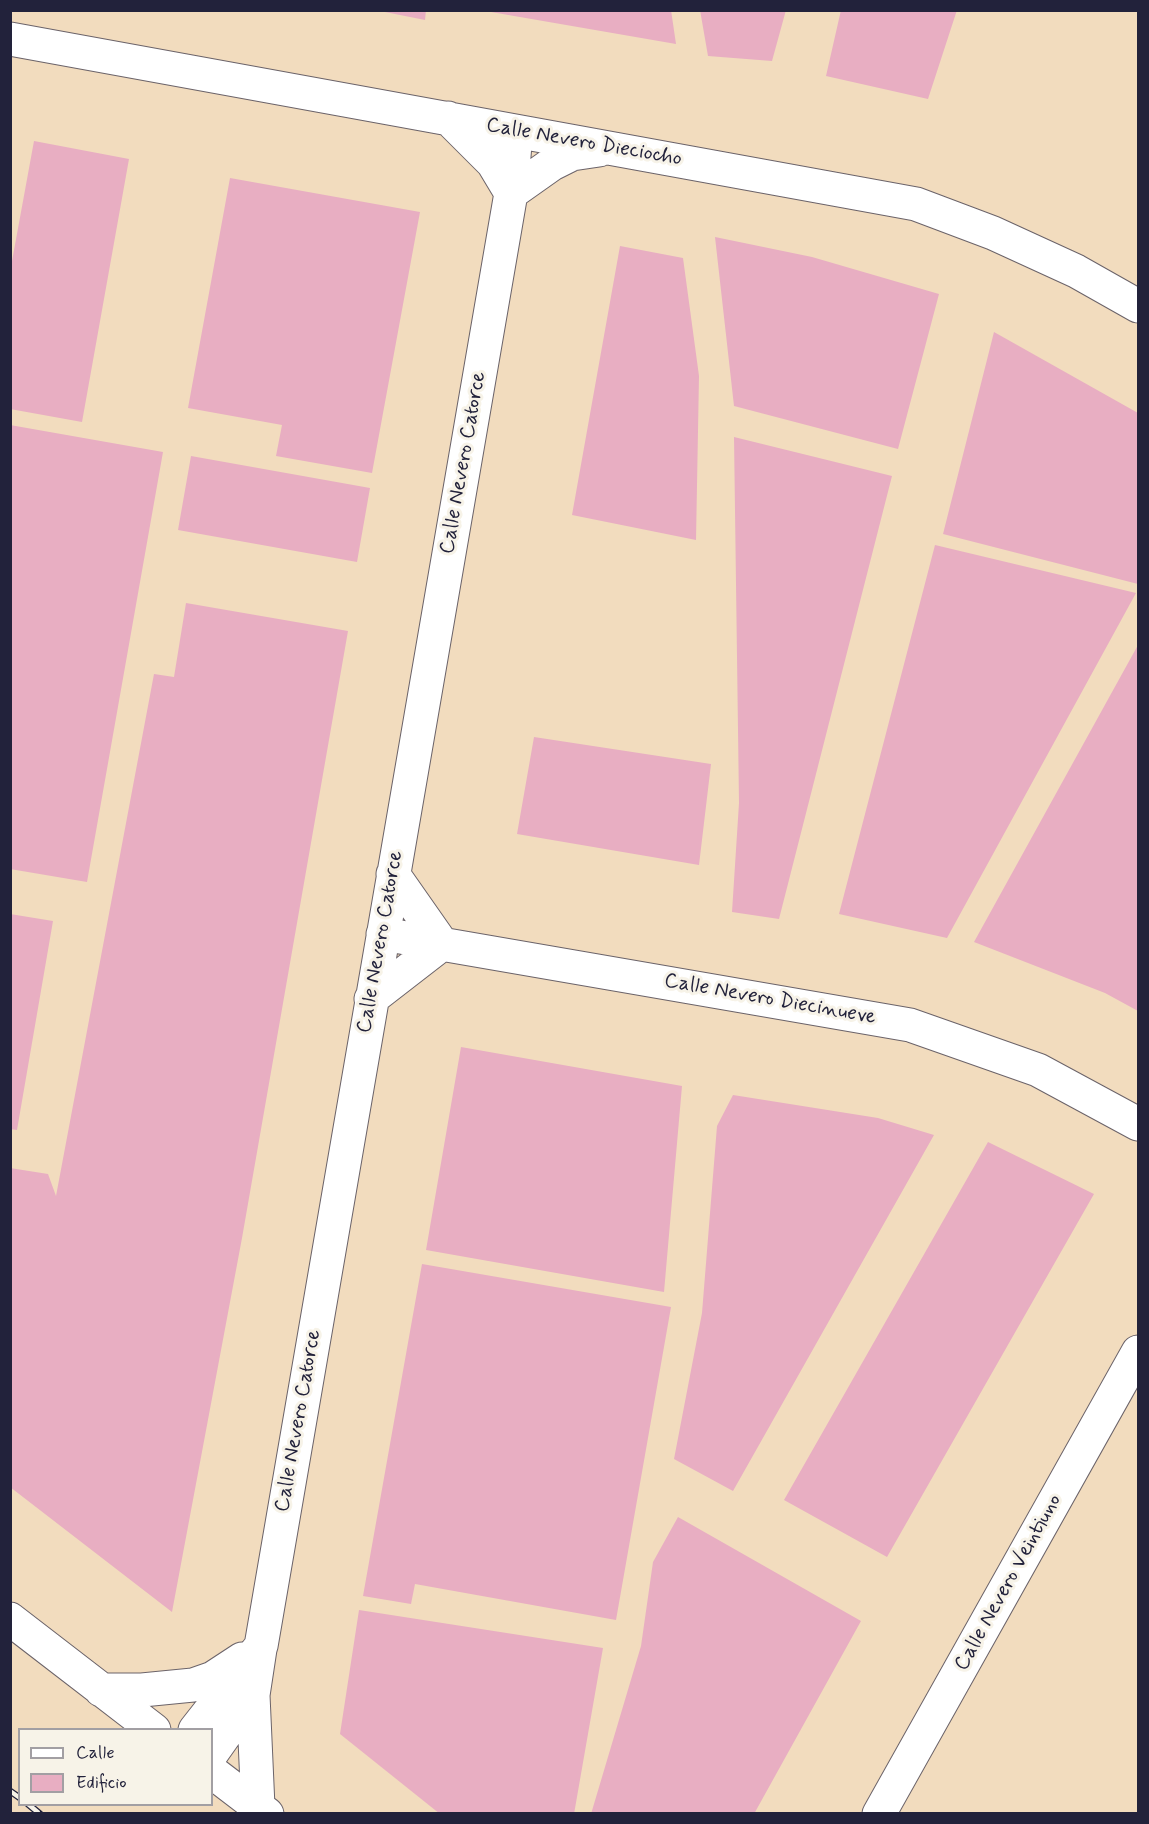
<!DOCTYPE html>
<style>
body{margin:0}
#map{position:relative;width:1149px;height:1824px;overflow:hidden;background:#f2dcbe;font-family:Mynerve,sans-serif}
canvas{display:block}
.frame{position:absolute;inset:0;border:12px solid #22223b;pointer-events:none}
.legend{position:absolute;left:18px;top:1728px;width:195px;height:78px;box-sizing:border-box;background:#f7f3e8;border:2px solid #a29fa3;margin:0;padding:8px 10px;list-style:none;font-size:18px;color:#22223b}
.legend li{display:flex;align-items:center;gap:12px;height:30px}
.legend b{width:30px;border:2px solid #a29fa3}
</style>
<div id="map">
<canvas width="1149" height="1824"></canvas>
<div class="frame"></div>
<ul class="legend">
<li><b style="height:8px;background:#fff"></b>Calle</li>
<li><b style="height:16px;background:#e8aec2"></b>Edificio</li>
</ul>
</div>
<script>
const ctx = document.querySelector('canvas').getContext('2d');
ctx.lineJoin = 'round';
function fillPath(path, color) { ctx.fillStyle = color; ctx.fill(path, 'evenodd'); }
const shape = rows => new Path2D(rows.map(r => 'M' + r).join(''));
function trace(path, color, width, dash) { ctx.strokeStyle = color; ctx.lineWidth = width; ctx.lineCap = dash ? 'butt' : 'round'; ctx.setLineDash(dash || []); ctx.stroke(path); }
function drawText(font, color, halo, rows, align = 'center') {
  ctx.font = font + ' Mynerve,sans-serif'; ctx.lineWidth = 6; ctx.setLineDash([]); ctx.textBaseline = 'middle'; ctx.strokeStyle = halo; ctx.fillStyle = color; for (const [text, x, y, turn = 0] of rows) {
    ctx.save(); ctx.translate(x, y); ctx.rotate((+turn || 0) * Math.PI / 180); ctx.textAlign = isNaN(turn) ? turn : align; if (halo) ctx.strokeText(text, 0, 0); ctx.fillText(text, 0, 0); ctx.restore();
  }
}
const building = shape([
 [375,10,426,10,425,20],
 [491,10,671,10,676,44,491,12],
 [700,10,786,10,772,61,708,56],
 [841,10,957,10,928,99,826,76],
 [34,141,129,159,82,422,10,409,10,272],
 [230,178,420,212,372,473,276,456,282,425,188,408],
 [715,237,812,257,939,294,898,449,734,406],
 [620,246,683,258,699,376,696,540,572,515],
 [994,332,1138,413,1138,584,943,534],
 [10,425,163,452,87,882,10,869],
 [734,437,892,476,779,919,732,912,739,803],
 [191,456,370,488,357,562,178,530],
 [935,545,1136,593,947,938,839,914],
 [186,603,348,631,242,1238,172,1612,10,1487,10,1168,48,1174,56,1196,154,674,174,677],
 [1138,645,1138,1011,1105,993,974,942],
 [534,737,711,764,699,865,517,834],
 [10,914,53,921,17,1130,10,1129],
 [461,1047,682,1086,664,1292,426,1250],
 [733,1095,878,1118,934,1135,733,1491,674,1459,702,1313,717,1126],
 [988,1142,1094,1194,887,1557,784,1500],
 [422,1264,671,1307,616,1620,415,1584,411,1604,363,1596],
 [678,1517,861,1621,754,1814,591,1814,641,1646,653,1562],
 [359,1610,603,1648,574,1814,440,1814,340,1734]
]);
const minor = shape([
 [10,39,916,204,993,233,1076,271,1138,306],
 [448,118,493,163,511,193],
 [511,193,552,164,572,154,599,150],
 [383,934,910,1025,1038,1070,1138,1124],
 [371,999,442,944,393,874],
 [10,1619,154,1730],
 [101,1690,142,1690,193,1685,213,1678,242,1659],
 [253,1695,258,1807],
 [195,1730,261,1646,511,193,516,132],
 [212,1753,253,1695,260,1649],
 [212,1772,267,1814],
 [879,1814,1138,1352]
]);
const rail = shape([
 [10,1791,20,1798],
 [28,1804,40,1814]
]);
const streetNames = [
 ["Calle Nevero Dieciocho",584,143,10],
 ["Calle Nevero Catorce",464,463,-80],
 ["Calle Nevero Catorce",381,942,-80],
 ["Calle Nevero Diecinueve",770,1000,10],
 ["Calle Nevero Catorce",299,1421,-80],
 ["Calle Nevero Veintiuno",1009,1583,-61]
];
fillPath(building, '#e8aec2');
trace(minor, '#6b6369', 35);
trace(minor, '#fff', 33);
trace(rail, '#22223b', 7);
trace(rail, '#f7f3e8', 4.5, [14]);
drawText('21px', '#22223b', '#f7f3e8', streetNames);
</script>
